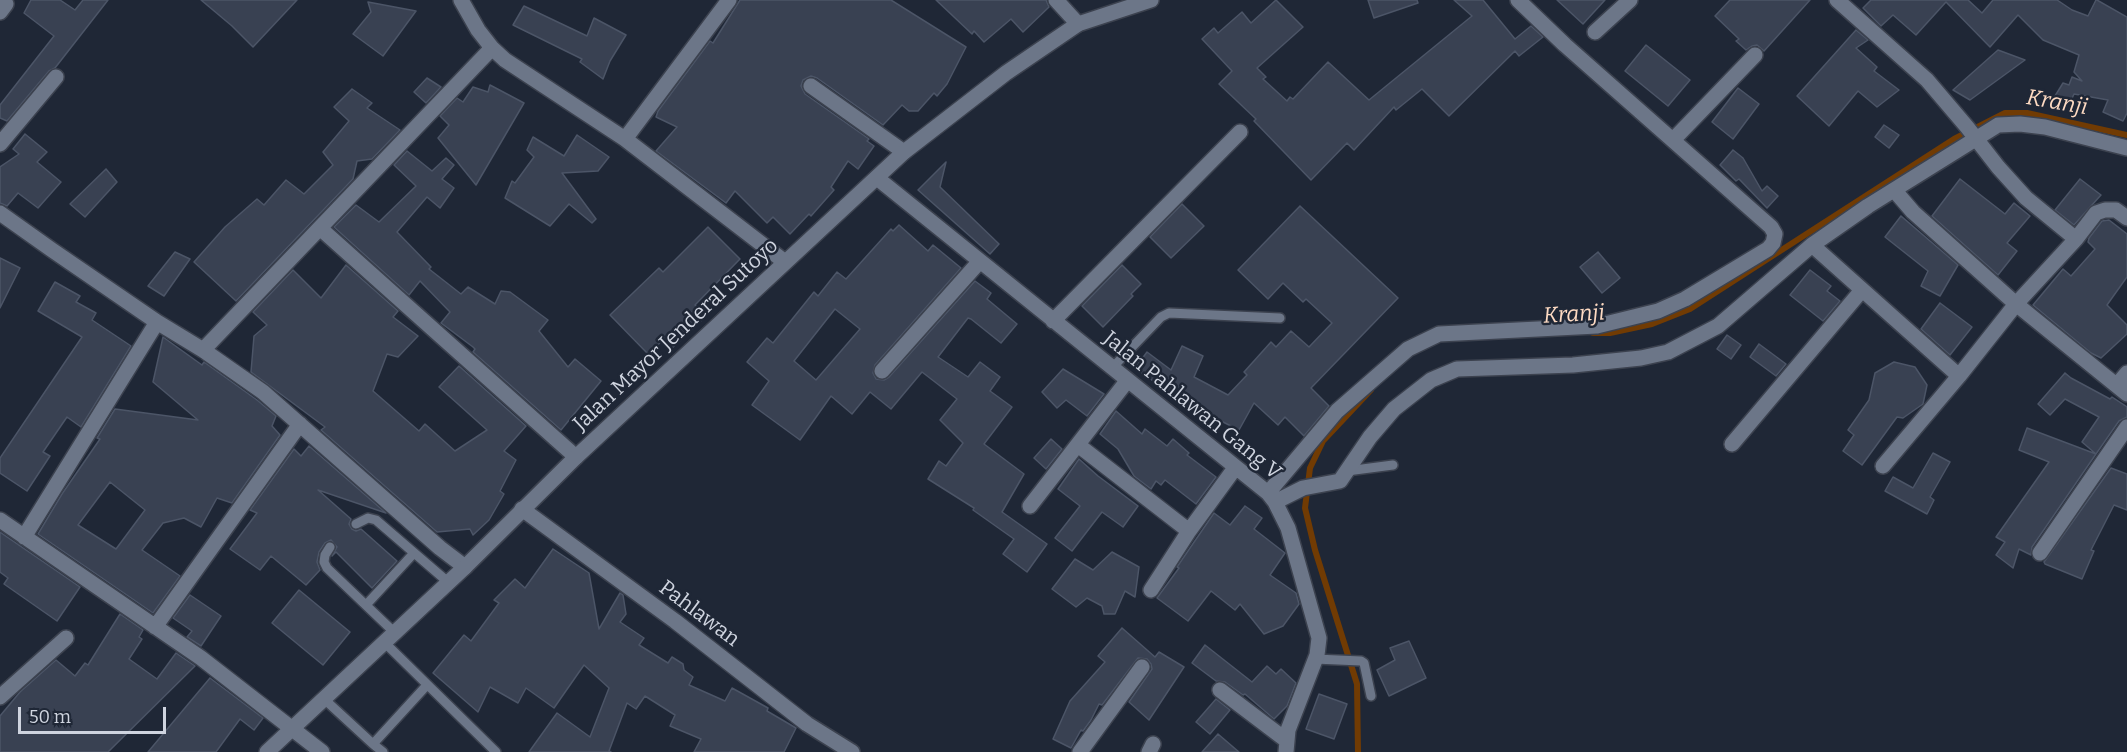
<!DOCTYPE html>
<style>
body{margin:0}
#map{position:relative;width:2127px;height:752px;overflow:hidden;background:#1f2736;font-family:Bitter,serif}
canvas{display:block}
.scale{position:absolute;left:18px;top:707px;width:148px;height:27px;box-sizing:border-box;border:3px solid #cfd4df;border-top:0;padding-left:8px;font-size:18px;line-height:21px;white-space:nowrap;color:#cfd4df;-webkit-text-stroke:4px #1f2736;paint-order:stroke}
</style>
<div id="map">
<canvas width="2127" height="752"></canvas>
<div class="scale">50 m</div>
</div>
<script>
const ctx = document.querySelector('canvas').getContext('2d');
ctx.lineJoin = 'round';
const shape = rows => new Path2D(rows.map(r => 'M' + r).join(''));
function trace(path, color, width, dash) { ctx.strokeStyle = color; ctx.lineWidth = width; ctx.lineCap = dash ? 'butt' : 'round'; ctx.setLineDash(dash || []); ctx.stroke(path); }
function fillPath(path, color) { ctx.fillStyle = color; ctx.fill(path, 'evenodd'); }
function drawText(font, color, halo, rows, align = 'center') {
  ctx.font = font + ' Bitter,serif'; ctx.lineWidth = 5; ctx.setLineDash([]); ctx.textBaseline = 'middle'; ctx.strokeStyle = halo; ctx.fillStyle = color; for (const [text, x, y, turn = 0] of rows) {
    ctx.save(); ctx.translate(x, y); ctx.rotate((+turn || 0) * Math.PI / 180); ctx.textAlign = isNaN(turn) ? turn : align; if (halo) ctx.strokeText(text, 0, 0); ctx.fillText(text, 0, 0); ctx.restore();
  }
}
const stream = shape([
 [1593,333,1610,333,1652,324,1690,309,1954,139,2005,113,2027,113,2127,135],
 [1358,752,1357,684,1315,550,1305,508,1310,468,1323,441,1371,390]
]);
const building = shape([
 [31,0,60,0,75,10,83,0,108,0,55,68,49,71,7,121,0,118,0,105,54,36,24,13,31,0],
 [201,0,297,0,253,47,232,26,201,0],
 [740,0,891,0,966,47,947,84,937,96,934,93,918,111,909,111,902,105,883,125,817,78,811,76,803,80,801,86,805,94,869,139,867,141,874,146,858,169,848,161,831,187,834,190,811,216,809,214,790,234,773,217,767,223,735,191,726,203,656,151,677,127,656,117,658,111,710,41,713,43,740,0],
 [936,0,1046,0,1049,7,1023,32,1011,19,984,42,974,31,972,34,936,0],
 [1276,0,1303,27,1257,68,1266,77,1263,79,1287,101,1290,97,1293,99,1328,62,1369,100,1472,16,1454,0,1483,0,1515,39,1531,26,1543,37,1519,56,1515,51,1449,116,1422,89,1396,110,1394,107,1354,150,1347,143,1311,180,1254,121,1256,119,1219,84,1232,71,1202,39,1214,28,1218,33,1242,12,1251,23,1276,0],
 [1368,0,1417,0,1418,3,1374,18,1368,0],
 [1557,0,1605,0,1583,24,1557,0],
 [1730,0,1810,0,1764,51,1757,45,1752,46,1746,50,1736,41,1739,39,1715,16,1730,0],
 [1871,0,1968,0,1982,13,1993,0,2057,0,2072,10,2088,16,2096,0,2097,0,2127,17,2127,113,2123,121,2103,112,2108,100,2074,94,2070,103,2055,96,2063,83,2069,85,2072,77,2082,81,2074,72,2079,55,2043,40,2018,15,1990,47,1946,2,1916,35,1893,15,1881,26,1863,8,1871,0],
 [368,2,416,11,383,56,353,34,371,12,368,2],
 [524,6,587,36,594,18,626,35,610,61,603,79,580,62,582,59,513,25,524,6],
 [1856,30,1868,40,1856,48,1877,67,1874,71,1899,90,1877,107,1858,91,1829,126,1797,96,1856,30],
 [1646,45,1690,80,1668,106,1625,71,1646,45],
 [1998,50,2025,60,1970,100,1953,90,1998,50],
 [427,78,441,87,426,103,414,92,427,78],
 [490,85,524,103,476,185,438,138,449,125,440,116,457,98,463,102,473,87,488,92,490,85],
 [1738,88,1759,104,1733,139,1712,122,1738,88],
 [352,89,372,103,367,108,400,130,372,159,357,161,353,179,236,301,194,262,225,227,257,199,264,205,286,180,304,194,333,165,323,152,349,121,334,107,352,89],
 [1884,125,1899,135,1889,148,1875,137,1884,125],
 [25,134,47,152,37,162,61,182,38,208,18,193,7,206,0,203,0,167,19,154,13,149,25,134],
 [577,135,609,157,598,171,562,173,596,219,592,223,569,204,550,226,505,198,512,181,515,183,534,157,527,150,533,137,564,156,577,135],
 [1733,150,1743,158,1762,191,1767,186,1778,196,1767,208,1739,179,1736,181,1720,165,1733,150],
 [407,151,432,171,446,158,454,165,442,179,454,188,440,208,427,197,397,232,431,267,429,269,461,294,468,287,495,304,501,291,510,292,548,320,539,331,568,367,575,359,601,381,561,430,473,352,475,349,473,347,441,323,450,312,420,281,409,295,334,227,356,205,379,222,416,186,394,165,407,151],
 [946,162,940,187,999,244,990,254,918,190,946,162],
 [106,169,117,182,85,217,70,204,106,169],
 [1960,179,2005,214,2014,203,2030,216,2007,243,2017,251,1998,275,1932,216,1960,179],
 [2080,179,2101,195,2074,225,2055,210,2080,179],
 [1182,204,1204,226,1171,258,1150,237,1182,204],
 [1300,206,1398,298,1311,388,1329,406,1304,436,1285,417,1278,425,1254,403,1239,430,1203,412,1201,416,1189,410,1189,400,1167,391,1135,368,1147,352,1171,370,1182,346,1203,356,1194,377,1228,395,1247,375,1244,372,1271,342,1276,347,1291,331,1309,347,1332,323,1306,299,1303,302,1283,283,1268,299,1238,270,1300,206],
 [1901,216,1958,265,1940,296,1921,286,1928,271,1885,237,1901,216],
 [2109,220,2127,234,2127,277,2107,305,2127,325,2127,334,2101,358,2091,353,2033,305,2063,269,2071,276,2095,249,2088,242,2089,238,2102,221,2109,220],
 [899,225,928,251,933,245,961,268,875,365,873,373,876,379,884,380,889,377,975,281,991,293,987,299,1017,324,1001,343,971,319,968,318,938,357,968,377,980,362,1000,377,990,391,1012,407,984,444,1024,474,1002,512,1047,544,1027,572,1003,554,1014,539,973,510,974,508,928,479,939,461,946,466,963,443,940,420,957,399,922,372,891,409,870,392,852,414,831,396,800,440,752,405,769,381,747,362,767,338,773,343,814,292,818,296,837,272,846,279,891,229,893,231,899,225],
 [835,309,860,329,816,380,794,361,835,309],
 [708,227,740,259,695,305,697,307,692,312,701,321,672,348,664,339,648,354,610,315,659,268,663,272,708,227],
 [175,252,190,259,164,296,148,286,175,252],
 [1598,252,1620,278,1602,293,1580,267,1598,252],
 [0,258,20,268,0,308,0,258],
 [346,265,398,311,393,317,418,336,398,357,387,354,373,391,419,431,425,424,455,451,487,430,439,387,459,366,526,426,504,451,516,460,500,491,504,494,489,520,473,535,470,529,437,532,321,430,325,427,251,372,254,336,267,325,253,312,293,270,321,298,346,265],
 [1122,265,1141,284,1131,294,1133,296,1103,327,1082,306,1122,265],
 [1810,270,1831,286,1827,291,1840,301,1823,321,1790,295,1810,270],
 [55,282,80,296,76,302,96,313,92,320,131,346,81,427,67,417,43,452,50,456,27,491,0,473,0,458,82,337,38,311,55,282],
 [1940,303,1972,327,1950,355,1921,329,1940,303],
 [1727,335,1741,345,1731,359,1717,349,1727,335],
 [163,337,202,365,204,362,257,400,276,416,272,426,280,435,232,503,217,498,201,527,184,518,163,523,142,550,180,576,153,613,38,534,62,494,100,439,97,438,115,409,198,420,153,382,163,337],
 [110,482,145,510,116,549,78,525,110,482],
 [1759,344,1786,364,1776,376,1750,357,1759,344],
 [1894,362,1915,367,1927,385,1923,404,1903,418,1897,417,1862,465,1843,451,1854,435,1848,430,1869,400,1875,373,1894,362],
 [1063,369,1104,394,1087,416,1066,400,1057,408,1042,392,1063,369],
 [2065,373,2071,378,2110,399,2112,397,2127,407,2127,417,2119,421,2096,454,2082,442,2099,417,2065,399,2050,415,2038,404,2065,373],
 [1116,411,1142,434,1145,429,1167,446,1173,439,1189,453,1187,455,1216,477,1196,504,1165,480,1161,485,1156,481,1151,489,1134,476,1118,449,1100,434,1116,411],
 [2027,428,2096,454,2032,547,2031,555,2019,549,2013,568,1996,555,2005,542,1996,537,2049,462,2019,450,2027,428],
 [1051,439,1062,449,1046,469,1034,458,1051,439],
 [309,446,386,513,318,490,351,519,349,524,352,529,356,531,361,529,397,561,372,588,336,552,332,556,337,547,331,540,325,543,319,552,317,562,320,570,306,585,271,556,260,570,230,549,257,513,250,510,294,449,301,456,309,446],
 [1933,453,1950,462,1930,497,1934,500,1927,514,1885,491,1893,477,1913,488,1933,453],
 [1079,459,1098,476,1138,506,1123,527,1102,512,1072,551,1055,538,1080,506,1058,489,1079,459],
 [2111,468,2127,474,2127,510,2114,505,2091,550,2094,551,2082,579,2045,564,2044,562,2111,468],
 [1245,506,1262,518,1254,529,1285,553,1270,575,1296,593,1299,604,1283,626,1264,634,1240,604,1235,610,1211,591,1188,621,1157,598,1179,568,1177,567,1214,513,1230,525,1245,506],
 [0,532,80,587,57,621,4,584,8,578,0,572,0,532],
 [553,549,589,573,599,629,620,593,623,595,626,614,620,622,644,638,639,645,668,663,672,657,683,664,684,670,693,677,689,685,725,701,732,688,768,708,767,711,796,728,784,752,694,752,701,739,670,726,675,715,645,696,636,709,627,703,609,751,611,752,529,752,557,713,590,737,609,688,584,665,554,708,526,688,518,703,490,687,478,712,433,673,464,635,471,641,499,603,494,600,515,579,525,588,553,549],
 [1112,552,1139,567,1135,597,1125,591,1115,614,1104,614,1102,606,1087,598,1076,607,1052,589,1075,559,1093,570,1112,552],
 [299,590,350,632,323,665,272,623,299,590],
 [190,595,221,616,201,646,187,637,192,631,173,618,190,595],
 [120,614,143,630,139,637,142,639,129,659,157,679,176,653,195,666,108,752,0,752,0,716,20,692,56,660,75,676,85,663,88,665,120,614],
 [1122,628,1155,657,1159,652,1184,667,1149,720,1129,702,1152,669,1151,664,1147,659,1138,658,1102,705,1099,704,1091,720,1083,731,1081,730,1071,748,1053,739,1070,701,1105,662,1098,656,1122,628],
 [1409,641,1426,678,1389,696,1377,670,1395,660,1390,648,1409,641],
 [1205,645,1252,682,1267,666,1276,674,1281,669,1296,683,1287,706,1274,719,1245,694,1243,695,1225,682,1216,681,1192,663,1205,645],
 [210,678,263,718,254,730,240,719,216,752,148,752,210,678],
 [1319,694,1347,704,1334,739,1306,729,1319,694],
 [1216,699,1230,710,1210,734,1196,722,1216,699],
 [1218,734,1239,752,1202,752,1218,734]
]);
const service = shape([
 [1112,368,1161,317,1169,313,1280,318],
 [1347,471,1393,465],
 [356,524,368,518,376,520,448,582],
 [330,547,325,555,324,562,327,568,394,632],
 [366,605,414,553],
 [384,642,496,752],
 [1315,659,1361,661,1364,663,1371,696],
 [323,698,373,744],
 [383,752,373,744,427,685]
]);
const minor = shape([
 [461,0,478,30,492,48],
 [1056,0,1078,24],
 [1837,0,1927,80,1967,127,1998,167,2026,198,2076,239,2096,213,2105,210,2116,210,2127,218],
 [0,12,6,4],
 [1595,32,1630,0],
 [811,86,904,152],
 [625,139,729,0],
 [1673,140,1755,55],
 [0,144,56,77],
 [877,178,1268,493,1275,502,1288,528,1319,638,1317,655,1288,730,1286,752],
 [1895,191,1913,212,2016,304,2127,394],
 [0,213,52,250,157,322,203,350,263,392,440,548,465,567],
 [321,229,576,457],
 [1812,245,1959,376],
 [1053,321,1240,132],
 [203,350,492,48,505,60,625,139,785,262],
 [882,371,980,261],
 [2117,385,2127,373],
 [1732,444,1862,290],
 [1078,445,1189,531],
 [1883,466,1959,376,2016,304,2076,239],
 [1268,493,1337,411,1408,349,1439,334,1597,326,1658,311,1685,299,1768,249,1773,243,1775,234,1771,227,1565,45,1518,0],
 [1275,502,1303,488,1340,481,1370,437,1394,409,1431,380,1457,369,1573,365,1641,358,1668,352,1718,326,1812,245,1868,206,1998,125,2020,124,2045,127,2127,148],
 [1030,506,1127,381],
 [522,509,675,621,807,724,852,752],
 [0,520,201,658,322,752],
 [24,537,157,322],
 [2040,553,2127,427],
 [1151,590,1189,531,1235,468],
 [155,627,300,424],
 [1220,690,1286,740],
 [0,697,66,638],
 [1080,752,1142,667],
 [1149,752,1153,744]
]);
const secondary = shape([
 [267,752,465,567,576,457,904,152,1006,73,1078,24,1151,0]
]);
const streetNames = [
 ["Jalan Mayor Jenderal Sutoyo",676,335,-43],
 ["Jalan Pahlawan Gang V",1192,406,39],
 ["Pahlawan",699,614,37]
];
const waterNames = [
 ["Kranji",2057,103,10],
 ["Kranji",1574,315,-3]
];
trace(stream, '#713b03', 6);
fillPath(building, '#394152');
trace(building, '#4c5567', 1.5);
trace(service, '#3c424f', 12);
trace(minor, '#3c424f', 18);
trace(secondary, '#3c424f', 18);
trace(service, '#6c7688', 9);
trace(minor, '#6c7688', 15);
trace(secondary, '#6c7688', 15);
drawText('21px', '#cfd4df', '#1f2736', streetNames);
drawText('italic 22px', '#fedbc3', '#1f2736', waterNames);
</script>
